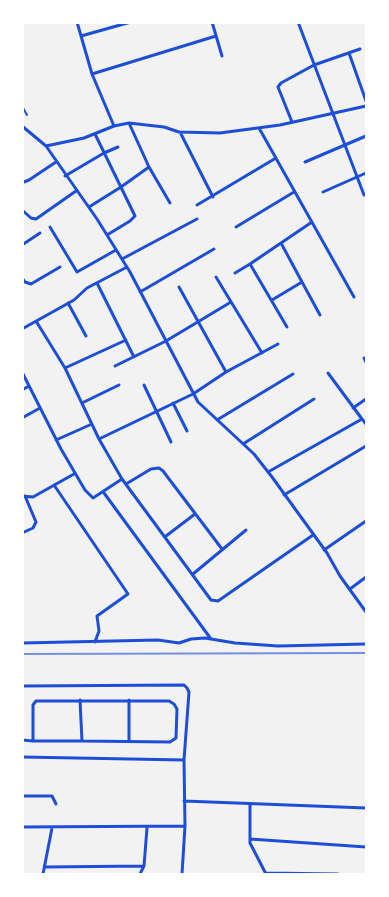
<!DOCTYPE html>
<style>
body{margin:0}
#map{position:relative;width:389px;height:897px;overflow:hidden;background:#f2f2f2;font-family:"Fira Sans Condensed",sans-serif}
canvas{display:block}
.frame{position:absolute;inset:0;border:24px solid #fff;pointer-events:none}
</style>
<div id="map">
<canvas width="389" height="897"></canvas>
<div class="frame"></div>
</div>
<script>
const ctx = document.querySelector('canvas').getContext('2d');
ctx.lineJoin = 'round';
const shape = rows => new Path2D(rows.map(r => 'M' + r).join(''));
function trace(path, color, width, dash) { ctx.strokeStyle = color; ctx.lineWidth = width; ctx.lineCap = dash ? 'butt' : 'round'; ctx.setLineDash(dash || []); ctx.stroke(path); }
const service = shape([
 [22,106,27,115]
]);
const minor = shape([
 [77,22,92,74,114,126],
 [212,22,222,56],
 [298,22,364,195],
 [81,36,131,22],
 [349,53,366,101],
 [92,74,216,36],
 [292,122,278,87,281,83,314,65,360,49],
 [129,123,149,167,170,203],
 [22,126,46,146,97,219,130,272,198,402,254,454,272,477,327,553,340,576,366,612],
 [259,128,354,297],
 [180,132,213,197],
 [95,134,135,216,130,221,107,235],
 [46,146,84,138,114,126,129,123,164,127,179,132,220,133,280,125,366,106],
 [305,162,366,136],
 [65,176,104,153,118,147],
 [22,180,24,182,29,180,56,162],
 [323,192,366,173],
 [197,205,276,158],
 [89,207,121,187,149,167],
 [22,210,31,218,36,219,76,191],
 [50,227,77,272,116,250],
 [236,227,294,192],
 [281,243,302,282],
 [22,245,40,233],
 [122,259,197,219],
 [235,273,250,264],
 [216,277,262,353],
 [22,278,25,282,31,284,60,267],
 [97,283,134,357],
 [179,287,226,372],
 [140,292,214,249],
 [272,300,302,282,320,315],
 [68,303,86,336],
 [36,321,65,368,99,439,122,479,211,600,218,601,313,535],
 [287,327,250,264,312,222],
 [22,329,74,300,87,288,127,267],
 [364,358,366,362],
 [115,366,166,341,231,302],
 [65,368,126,340],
 [22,372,61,449,85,490,93,498,122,479],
 [328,373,362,419],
 [144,385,171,442],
 [22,390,29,386],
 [82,403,119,385],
 [173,403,187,431],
 [353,408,366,399],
 [22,418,40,408],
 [217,420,293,374],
 [99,439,193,394,226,372,278,344],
 [56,440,92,424],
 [243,444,314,399],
 [268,472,362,419,366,424],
 [126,484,151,469,159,468,163,471,222,549],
 [54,485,128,594,97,616,99,631,95,642],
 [104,493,211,639],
 [284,495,366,446],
 [22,496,33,497,74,474],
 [22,533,33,528,36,522,25,496],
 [166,536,195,514],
 [324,550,366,521],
 [193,574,246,530],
 [350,589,366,577],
 [22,643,158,640,179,643,191,639,205,638,235,643,278,646,366,644],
 [22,686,184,685,187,688,189,692,184,760,185,826,182,874],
 [80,700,82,741],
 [22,740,33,741,82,741,170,742,176,738,177,709,174,704,169,701,36,701,33,705,33,741],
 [129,741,129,700],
 [22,757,184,760],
 [22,796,52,796,56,804],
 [184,801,366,808],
 [250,804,250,843,266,874],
 [22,827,185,826],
 [250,839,366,847],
 [45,867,144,866],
 [265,873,338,874],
 [43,874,52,828],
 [140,874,144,866,147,828]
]);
const rail = shape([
 [22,654,366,653]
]);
trace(service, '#1d4ed8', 2);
trace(minor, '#1d4ed8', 3);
trace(rail, '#7290e2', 2);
</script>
